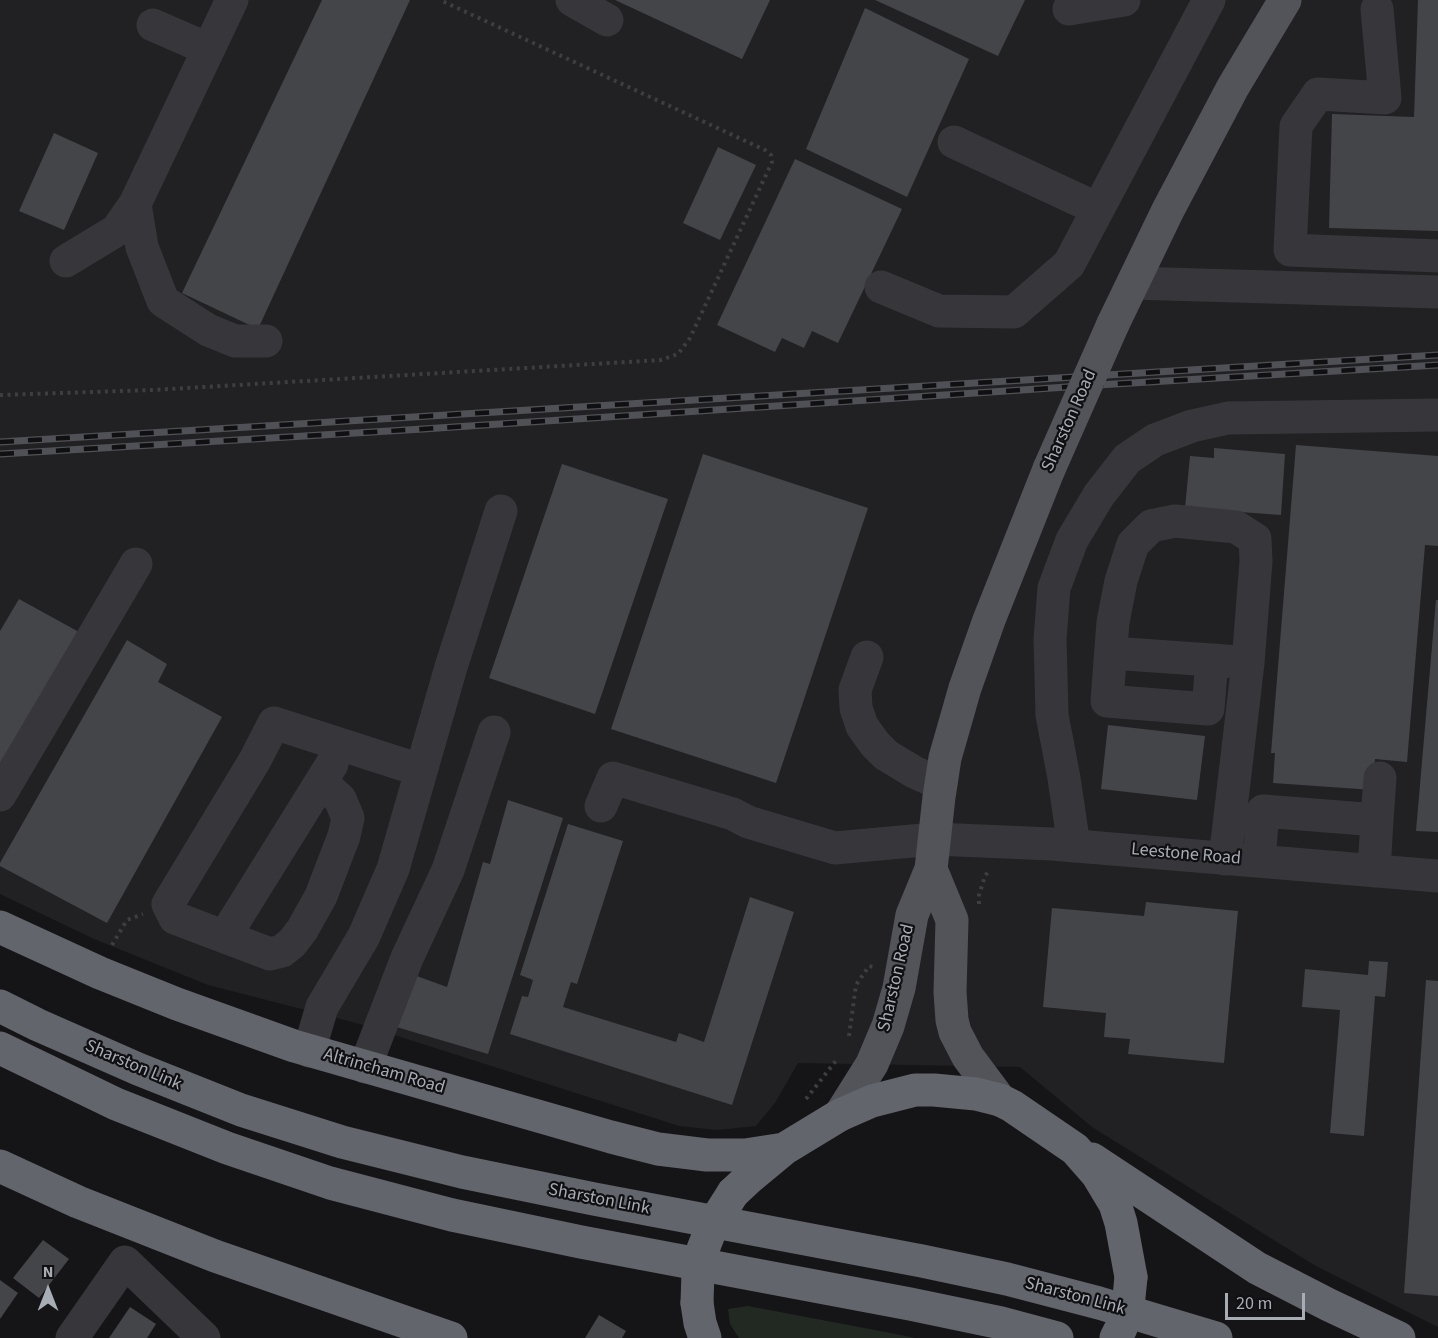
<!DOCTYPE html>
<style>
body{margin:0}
#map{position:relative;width:1438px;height:1338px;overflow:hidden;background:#151517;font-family:"Source Sans 3",sans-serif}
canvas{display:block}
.north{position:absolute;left:18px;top:1260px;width:60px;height:60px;-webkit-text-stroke:4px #101012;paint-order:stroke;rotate:0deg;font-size:16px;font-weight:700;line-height:24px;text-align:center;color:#a8acb5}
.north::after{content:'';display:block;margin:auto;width:21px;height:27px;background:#a8acb5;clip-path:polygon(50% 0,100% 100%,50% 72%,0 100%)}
.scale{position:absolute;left:1225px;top:1293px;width:80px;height:27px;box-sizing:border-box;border:3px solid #a8acb5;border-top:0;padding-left:8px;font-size:18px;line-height:21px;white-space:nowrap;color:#a8acb5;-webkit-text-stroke:4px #101012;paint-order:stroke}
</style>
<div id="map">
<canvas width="1438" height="1338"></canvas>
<div class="north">N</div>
<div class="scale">20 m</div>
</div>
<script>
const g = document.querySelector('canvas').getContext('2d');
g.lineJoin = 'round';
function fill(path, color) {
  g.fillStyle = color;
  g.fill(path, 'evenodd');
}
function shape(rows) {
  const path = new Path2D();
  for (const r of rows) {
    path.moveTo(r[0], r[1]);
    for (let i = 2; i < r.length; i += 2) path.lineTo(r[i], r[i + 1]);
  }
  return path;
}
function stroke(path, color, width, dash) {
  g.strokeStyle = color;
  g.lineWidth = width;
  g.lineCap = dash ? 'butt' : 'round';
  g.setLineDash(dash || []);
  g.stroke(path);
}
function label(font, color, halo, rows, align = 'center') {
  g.font = font + ' "Source Sans 3",sans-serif';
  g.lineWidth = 4.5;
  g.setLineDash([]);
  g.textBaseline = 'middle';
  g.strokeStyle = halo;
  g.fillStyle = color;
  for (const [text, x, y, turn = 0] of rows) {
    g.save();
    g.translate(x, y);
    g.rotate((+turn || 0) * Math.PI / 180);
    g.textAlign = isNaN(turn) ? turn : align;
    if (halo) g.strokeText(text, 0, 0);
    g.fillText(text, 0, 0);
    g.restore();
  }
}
fill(shape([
 [0,0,1438,0,1438,1327,1314,1265,1092,1127,1020,1067,798,1063,775,1103,756,1126,717,1130,679,1126,360,1024,208,985,94,939,0,894]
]), '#212124');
fill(shape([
 [748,1306,896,1334,915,1338,739,1338,730,1324,728,1309]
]), '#222923');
fill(shape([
 [322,0,410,0,258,329,182,293],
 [615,0,770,0,742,59],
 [875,0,1025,0,998,56],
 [1418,0,1438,0,1438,231,1329,228,1332,114,1414,117],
 [865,8,969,59,907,197,806,149],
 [54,133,98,153,64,230,19,211],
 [718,147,756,165,720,240,683,223],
 [795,159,902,209,838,343,812,331,804,348,782,338,775,352,717,325],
 [1296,445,1438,456,1438,546,1425,545,1407,762,1375,759,1373,790,1273,783,1275,753,1271,753],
 [1214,448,1285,454,1281,515,1185,508,1190,456,1214,458],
 [703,454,868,508,776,783,611,729],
 [562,464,668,499,595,714,489,678],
 [19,599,79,632,0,765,0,631],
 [1436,600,1438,600,1438,832,1416,831],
 [127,640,167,664,158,682,222,717,107,923,0,866,0,863],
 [1108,725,1205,736,1197,800,1101,789],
 [508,800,563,818,488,1054,393,1026,411,974,447,987,483,862,490,864],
 [568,824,623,841,577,984,571,982,563,1007,676,1042,679,1033,704,1042,750,897,794,912,732,1105,510,1034,522,996,528,997,533,980,520,975],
 [1146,902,1238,911,1224,1063,1128,1054,1130,1039,1104,1037,1106,1013,1043,1007,1052,908,1144,916],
 [1369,961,1388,962,1385,997,1375,996,1364,1136,1330,1133,1340,1010,1302,1007,1305,969,1368,975],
 [1426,980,1438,981,1438,1296,1404,1293],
 [43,1240,69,1259,39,1298,13,1278],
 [0,1280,18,1293,0,1319],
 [130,1307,156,1324,147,1338,109,1338],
 [599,1315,626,1331,622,1338,585,1338]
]), '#444549');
stroke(shape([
 [0,395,153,390,661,360,678,354,690,338,772,162,771,155,765,150,440,0],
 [979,904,979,895,985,876,988,872],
 [112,945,127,920,143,914],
 [849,1036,856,985,869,966,874,967],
 [806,1099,838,1058]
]), '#3d3e42', 4, [3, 4.5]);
stroke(shape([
 [572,0,607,20],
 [1069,9,1124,0],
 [1377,9,1385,98,1318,94,1296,126,1290,250,1438,256],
 [153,25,208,49],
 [954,142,1098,209],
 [135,204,142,247,163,301,208,330,235,341,266,341],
 [66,261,117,230,135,204,232,0],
 [1133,283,1438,292],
 [881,287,939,311,1014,312,1069,264,1209,0],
 [1111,653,1212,660],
 [867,657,855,690,856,708,862,726,875,744,886,755,914,772,941,784],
 [321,782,340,799,348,818,344,836,321,896,302,930,292,943,282,951,270,954,175,918,168,904,255,760,274,723,420,770],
 [0,795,136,564],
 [601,806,613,778,733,814,748,822,835,848,934,839,1052,844,1438,876],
 [1377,820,1380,778],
 [1074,846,1064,778,1052,715,1050,639,1054,588,1072,540,1099,495,1127,459,1155,440,1192,426,1228,418,1438,415],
 [1225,859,1248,663,1256,561,1255,539,1236,527,1175,521,1151,526,1133,544,1121,581,1113,622,1107,701,1208,709,1212,660,1248,663],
 [1259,861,1263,811,1377,820,1374,871],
 [225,936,332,764],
 [309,1051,322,1007,364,936,393,869,451,667,501,511],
 [365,1067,407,958,448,870,494,732],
 [72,1338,125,1262,204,1338]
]), '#37373b', 33);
stroke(shape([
 [1113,324,1168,210,1233,87,1285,0],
 [931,869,952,920,950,992,952,1020,955,1032,968,1057,1000,1100],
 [840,1115,872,1064,888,1026,899,988,912,915,931,869,939,797,945,758,965,688,989,620,1049,469]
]), '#53545a', 33);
stroke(shape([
 [0,927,100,973,177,1004,294,1046,611,1137,658,1149,707,1155,745,1155,784,1149],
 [0,1006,38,1025,138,1069,241,1110,342,1142,462,1172,594,1199,922,1261,1007,1279,1099,1303,1216,1338],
 [0,1048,116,1104,227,1148,330,1183,452,1215,581,1242,910,1304,1001,1323,1057,1338],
 [1092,1159,1257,1268,1329,1305,1399,1338],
 [0,1166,78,1202,215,1256,451,1338],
 [733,1193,749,1178,784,1149,840,1115,872,1101,915,1090,934,1090,976,1094,1000,1100,1012,1106,1075,1149,1097,1174,1115,1204,1121,1223,1131,1277],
 [697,1303,700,1323,705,1338]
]), '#63656c', 33);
const rail = shape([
 [0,442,1438,355],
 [0,454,423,429,1098,385,1438,365]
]);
stroke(rail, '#505156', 7);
stroke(rail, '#101012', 4.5, [14]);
stroke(shape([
 [1049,469,1113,324]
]), '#53545a', 33);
stroke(shape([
 [697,1303,698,1271,700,1257,712,1226,733,1193],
 [1116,1338,1121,1328,1128,1307,1131,1277]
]), '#63656c', 33);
label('18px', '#a8acb5', '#101012', [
 ["Sharston Road",1070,421,-66],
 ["Leestone Road",1186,855,5],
 ["Sharston Road",897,978,-77],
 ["Sharston Link",133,1066,23],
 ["Altrincham Road",384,1072,16],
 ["Sharston Link",599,1200,11],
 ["Sharston Link",1075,1297,15]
]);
</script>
